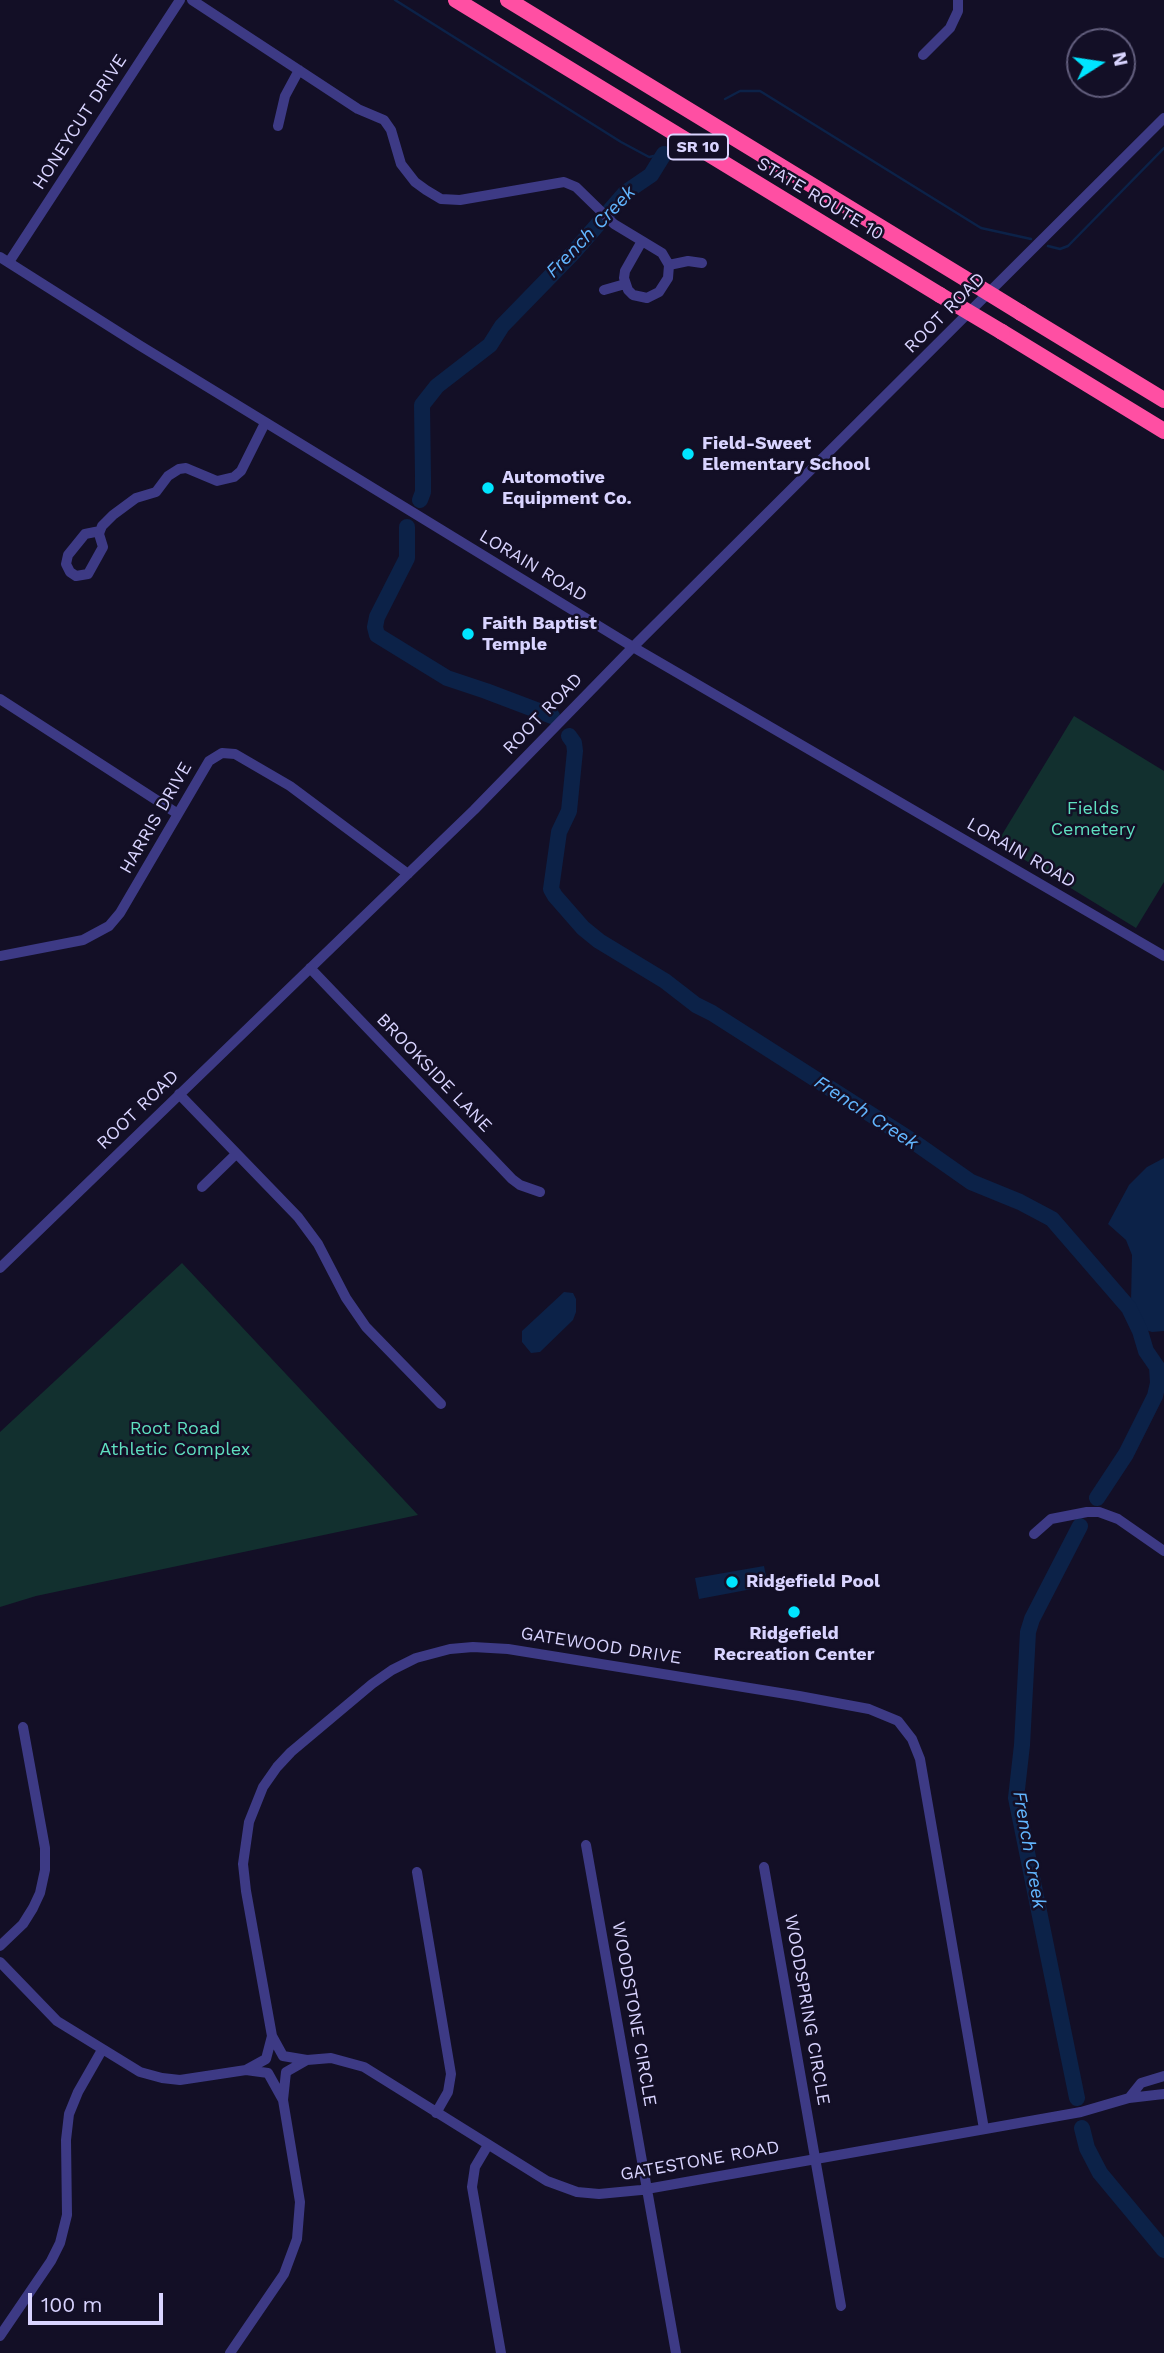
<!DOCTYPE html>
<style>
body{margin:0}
#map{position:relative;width:1164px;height:2353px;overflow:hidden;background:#130f26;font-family:"Work Sans",sans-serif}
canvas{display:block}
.north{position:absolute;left:1066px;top:28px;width:70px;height:70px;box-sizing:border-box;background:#130f26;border:2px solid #625e7d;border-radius:50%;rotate:78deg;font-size:19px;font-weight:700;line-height:28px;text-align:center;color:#d9d4ff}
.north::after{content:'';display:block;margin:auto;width:24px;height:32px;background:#00e5ff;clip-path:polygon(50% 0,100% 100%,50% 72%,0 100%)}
.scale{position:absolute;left:28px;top:2293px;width:135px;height:32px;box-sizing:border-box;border:4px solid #d9d4ff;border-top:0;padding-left:9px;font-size:21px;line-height:24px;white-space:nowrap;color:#d9d4ff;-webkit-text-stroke:5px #130f26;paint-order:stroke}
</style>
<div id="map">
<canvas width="1164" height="2353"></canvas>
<div class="north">N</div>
<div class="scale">100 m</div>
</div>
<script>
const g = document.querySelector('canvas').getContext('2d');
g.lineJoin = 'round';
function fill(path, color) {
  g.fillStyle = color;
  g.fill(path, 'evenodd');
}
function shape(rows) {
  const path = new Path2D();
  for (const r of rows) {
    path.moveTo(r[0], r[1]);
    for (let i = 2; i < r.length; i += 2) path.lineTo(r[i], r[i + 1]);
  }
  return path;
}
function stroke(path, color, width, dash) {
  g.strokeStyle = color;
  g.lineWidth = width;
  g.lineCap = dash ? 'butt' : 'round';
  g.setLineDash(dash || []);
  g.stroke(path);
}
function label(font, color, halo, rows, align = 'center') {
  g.font = font + ' "Work Sans",sans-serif';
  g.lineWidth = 5;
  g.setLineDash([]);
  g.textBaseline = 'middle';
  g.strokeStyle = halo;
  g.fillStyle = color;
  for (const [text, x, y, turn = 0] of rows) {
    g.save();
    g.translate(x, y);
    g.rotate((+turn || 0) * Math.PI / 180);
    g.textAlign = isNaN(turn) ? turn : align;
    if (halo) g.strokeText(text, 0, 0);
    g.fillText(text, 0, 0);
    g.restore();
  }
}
fill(shape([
 [1074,716,1164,771,1164,882,1136,928,997,843],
 [182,1263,418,1515,36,1596,0,1607,0,1432]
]), '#12302f');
fill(shape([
 [1164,1158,1164,1331,1152,1332,1143,1329,1131,1302,1132,1255,1126,1240,1108,1224,1129,1185,1147,1167],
 [564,1292,573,1293,576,1299,576,1312,573,1320,540,1352,531,1353,522,1342,522,1331],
 [764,1566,768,1586,699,1599,695,1578]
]), '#0c2248');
stroke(shape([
 [395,0,621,142,649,157,664,154],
 [725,99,740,91,760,91,981,228,1031,239],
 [1048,246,1060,249,1068,246,1164,148]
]), '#0c2248', 2.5);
stroke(shape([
 [420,500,423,492,423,477,422,405,437,386,490,345,502,326,573,253,626,192,651,175,664,154],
 [407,527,407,558,377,617,375,627,377,635,447,678,486,691,552,716],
 [569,736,574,743,575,751,569,811,559,832,551,889,555,896,583,928,599,941,665,981,696,1005,712,1013,914,1142,971,1182,1020,1202,1052,1219,1129,1308,1140,1331,1146,1351,1157,1367,1158,1383,1155,1396,1126,1454,1097,1498],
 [1077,2098,1016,1798,1022,1745,1028,1632,1032,1619,1080,1526],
 [1082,2128,1087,2148,1100,2173,1164,2250]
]), '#0c2248', 16);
stroke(shape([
 [192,0,358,109,384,120,391,130,401,164,415,182,426,190,441,199,460,200,564,182,576,187,614,224,662,253,669,265],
 [923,55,950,28,958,11,958,0],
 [278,126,285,96,299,70],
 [642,241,625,271,624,278,628,290,633,295,647,298,659,292,668,278,669,265],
 [0,257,139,345,633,647,1164,956],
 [9,262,180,0],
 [669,265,688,261,702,263],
 [604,290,625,284],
 [100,531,85,534,68,555,66,564,70,572,76,576,88,574,103,547,99,534,100,531,102,526,113,515,136,498,156,492,168,476,179,469,186,468,217,481,234,477,241,471,265,423],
 [0,699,178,814],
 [0,956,83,940,109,926,120,913,209,761,222,753,235,754,290,786,408,874],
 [310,968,512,1179,520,1185,540,1192],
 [179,1094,298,1217,318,1244,346,1298,366,1327,441,1404],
 [202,1187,236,1154],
 [0,1268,474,810,633,647,1164,118],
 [1034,1534,1051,1519,1087,1512,1099,1512,1118,1519,1164,1551],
 [586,1845,676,2353],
 [764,1867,841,2306],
 [417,1872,451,2074,448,2092,436,2113],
 [0,1946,23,1924,33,1908,40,1893,45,1870,45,1848,23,1727],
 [0,1962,57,2021,140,2072,162,2078,180,2080,246,2070],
 [272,2036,246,1891,243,1864,249,1822,263,1787,277,1767,291,1752,372,1684,392,1670,416,1658,450,1649,473,1647,508,1649,799,1696,869,1709,898,1721,912,1739,920,1759,984,2129],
 [272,2036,283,2056,307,2060,286,2072,283,2100,268,2073,246,2070,266,2059,272,2036],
 [307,2060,331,2058,364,2067,547,2181,577,2192,599,2194,641,2190,1081,2112,1129,2098,1164,2094],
 [1129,2098,1141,2083,1164,2076],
 [488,2145,475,2167,472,2187,501,2353],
 [0,2336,51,2261,60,2243,67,2215,66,2140,69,2114,78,2092,102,2050],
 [230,2353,284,2274,297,2239,300,2202,283,2100]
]), '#3d3a85', 10);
stroke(shape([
 [456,0,940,295],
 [508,0,969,281],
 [1021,313,1164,400],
 [1002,332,1164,431]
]), '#ff4fa3', 16);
stroke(shape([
 [969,281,1021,313],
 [940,295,1002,332]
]), '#ff4fa3', 16);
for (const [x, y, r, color] of [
 [688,454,7,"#00e5ff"],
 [488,488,7,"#00e5ff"],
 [468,634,7,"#00e5ff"],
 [732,1582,7,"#00e5ff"],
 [794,1612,7,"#00e5ff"]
]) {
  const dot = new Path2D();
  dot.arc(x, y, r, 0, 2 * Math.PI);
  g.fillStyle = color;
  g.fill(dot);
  stroke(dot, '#130f26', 2.5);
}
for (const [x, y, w] of [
 [698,147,60]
]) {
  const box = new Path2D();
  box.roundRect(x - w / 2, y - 12.5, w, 25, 5);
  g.fillStyle = '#130f26';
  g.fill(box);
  stroke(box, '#d9d4ff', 2);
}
label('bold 16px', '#d9d4ff', null, [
 ["SR 10",698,147]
]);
label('18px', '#d9d4ff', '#130f26', [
 ["HONEYCUT DRIVE",80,122,-57],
 ["STATE ROUTE 10",820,199,31],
 ["ROOT ROAD",945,313,-45],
 ["LORAIN ROAD",533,566,31],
 ["ROOT ROAD",543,714,-46],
 ["HARRIS DRIVE",156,818,-60],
 ["LORAIN ROAD",1021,853,30],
 ["BROOKSIDE LANE",434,1073,46],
 ["ROOT ROAD",138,1110,-44],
 ["GATEWOOD DRIVE",601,1646,9],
 ["WOODSPRING CIRCLE",807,2010,80],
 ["WOODSTONE CIRCLE",634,2014,80],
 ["GATESTONE ROAD",700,2161,-10]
]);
label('bold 18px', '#d9d4ff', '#130f26', [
 ["Field-Sweet",702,444],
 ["Elementary School",702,465],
 ["Automotive",502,478],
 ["Equipment Co.",502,499],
 ["Faith Baptist",482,624],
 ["Temple",482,645],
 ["Ridgefield Pool",746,1582],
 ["Ridgefield",794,1634,"center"],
 ["Recreation Center",794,1655,"center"]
], 'left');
label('18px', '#5fe0c0', '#130f26', [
 ["Fields",1093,809],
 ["Cemetery",1093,830],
 ["Root Road",175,1429],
 ["Athletic Complex",175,1450]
]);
label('italic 19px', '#62b6ff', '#130f26', [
 ["French Creek",591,232,-46],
 ["French Creek",866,1113,33],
 ["French Creek",1029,1850,80]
]);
</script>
